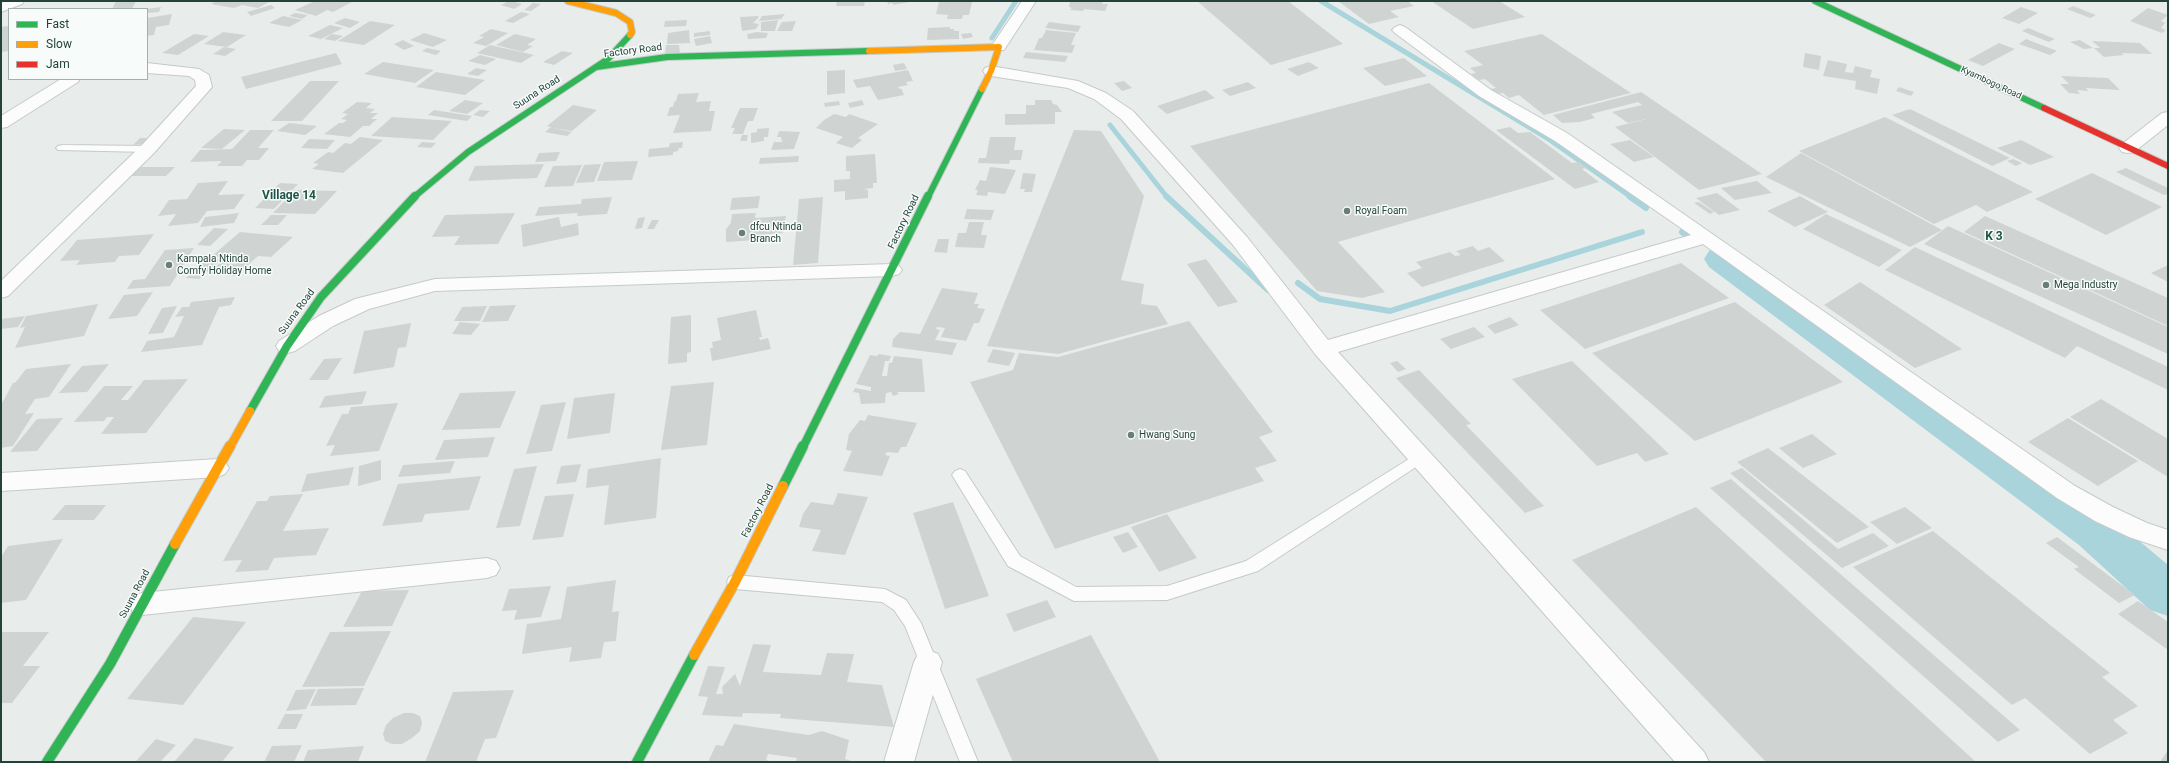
<!DOCTYPE html>
<style>
body{margin:0}
#map{position:relative;width:2169px;height:763px;overflow:hidden;background:#e8edeb;font-family:Roboto,sans-serif}
canvas{display:block}
.frame{position:absolute;inset:0;border:2px solid #24423a;pointer-events:none}
.legend{position:absolute;left:8px;top:8px;width:140px;height:72px;box-sizing:border-box;background:#f7fbf9;border:1px solid #a3b1ad;margin:0;padding:5px 7px;list-style:none;font-size:12px;color:#24423a}
.legend li{display:flex;align-items:center;gap:8px;height:20px}
.legend b{width:20px;border:1px solid #a3b1ad}
</style>
<div id="map">
<canvas width="2169" height="763"></canvas>
<div class="frame"></div>
<ul class="legend">
<li><b style="height:5px;background:#30b455"></b>Fast</li>
<li><b style="height:5px;background:#ff9f0a"></b>Slow</li>
<li><b style="height:5px;background:#e5322d"></b>Jam</li>
</ul>
</div>
<script>
const g = document.querySelector('canvas').getContext('2d');
g.lineJoin = 'round';
function shape(rows) {
  const path = new Path2D();
  for (const r of rows) {
    path.moveTo(r[0], r[1]);
    for (let i = 2; i < r.length; i += 2) path.lineTo(r[i], r[i + 1]);
  }
  return path;
}
function stroke(path, color, width, dash) {
  g.strokeStyle = color;
  g.lineWidth = width;
  g.lineCap = dash ? 'butt' : 'round';
  g.setLineDash(dash || []);
  g.stroke(path);
}
function fill(path, color) {
  g.fillStyle = color;
  g.fill(path, 'evenodd');
}
function label(font, color, halo, rows, align = 'center') {
  g.font = font + ' Roboto,sans-serif';
  g.lineWidth = 3;
  g.setLineDash([]);
  g.textBaseline = 'middle';
  g.strokeStyle = halo;
  g.fillStyle = color;
  for (const [text, x, y, turn = 0] of rows) {
    g.save();
    g.translate(x, y);
    g.rotate((+turn || 0) * Math.PI / 180);
    g.textAlign = isNaN(turn) ? turn : align;
    if (halo) g.strokeText(text, 0, 0);
    g.fillText(text, 0, 0);
    g.restore();
  }
}
stroke(shape([
 [1321,1,1547,138,1631,197],
 [992,38,1016,1],
 [1110,125,1167,197]
]), '#a9d4db', 5);
stroke(shape([
 [1166,196,1268,290],
 [1629,196,1646,208],
 [1682,232,1689,237],
 [1298,283,1320,299,1390,311,1642,232]
]), '#a9d4db', 6);
fill(shape([
 [1723,247,1737,251,2113,519,2168,565,2168,616,2150,610,2079,545,1709,267,1704,259,1709,251,1723,247]
]), '#a9d4db');
fill(shape([
 [116,1,136,1,132,9,112,9],
 [216,1,271,1,258,8,242,5,234,8,211,4],
 [315,1,347,1,352,2,333,12,327,10,316,16,295,10],
 [509,1,511,1,522,4,514,9,501,5],
 [837,1,865,1,864,6,836,6],
 [887,1,914,1,894,5,892,3,888,4],
 [1103,1,1102,4,1108,4,1105,11,1084,9,1083,11,1070,10,1072,8,1069,7,1070,1],
 [1197,1,1288,1,1343,44,1271,65],
 [1338,1,1407,1,1414,6,1390,11,1399,17,1369,24],
 [1431,1,1499,1,1525,17,1473,29],
 [939,2,972,2,969,15,963,15,962,19,947,19,948,15,936,14],
 [533,3,541,4,531,11,524,10],
 [271,5,275,8,251,16,247,12],
 [2073,6,2096,15,2090,18,2067,9],
 [161,7,159,12,147,13,147,9],
 [2021,7,2038,13,2019,24,2002,18],
 [2148,8,2168,15,2161,21,2165,23,2161,28,2166,30,2162,33,2130,21],
 [521,12,530,14,513,23,505,21],
 [295,13,308,15,302,19,289,16],
 [172,14,169,25,156,27,154,35,147,36,147,18],
 [785,14,781,19,759,21,762,16],
 [283,16,302,20,289,27,269,23],
 [758,16,759,17,753,23,759,24,756,29,742,31,740,17],
 [345,18,360,22,350,28,334,23],
 [687,20,686,26,664,27,665,21],
 [778,20,775,31,761,31,761,22],
 [370,21,395,25,364,45,338,41],
 [796,21,792,31,777,31,782,22],
 [1049,22,1081,26,1078,32,1045,28],
 [330,25,343,28,321,39,308,36],
 [9,26,9,51,1,52,1,27],
 [950,27,950,29,954,29,954,31,959,31,959,39,927,40,928,28],
 [2028,28,2055,39,2049,42,2022,31],
 [491,29,508,33,486,46,473,43,484,37,479,36],
 [689,30,690,43,667,44,668,33],
 [1046,30,1076,33,1071,45,1075,45,1072,53,1034,50,1039,38,1042,38],
 [710,31,710,35,694,37,694,33],
 [223,32,246,35,227,47,204,44],
 [757,32,768,33,766,38,748,39,747,34],
 [424,33,447,40,433,47,410,40],
 [971,33,973,37,963,39,961,34],
 [194,34,209,36,178,55,162,53],
 [332,34,343,36,335,41,324,39],
 [515,34,536,39,527,45,533,46,523,52,496,45],
 [1542,34,1631,93,1544,115,1519,95,1509,98,1503,93,1497,94,1490,89,1496,88,1485,79,1479,80,1471,74,1476,73,1470,68,1483,65,1464,51],
 [710,36,712,43,696,46,694,39],
 [2026,39,2057,51,2050,55,2019,44],
 [403,40,414,46,404,50,394,44],
 [2080,40,2093,48,2084,49,2070,42],
 [2092,41,2140,43,2152,54,2121,53,2124,55,2104,57,2094,48,2100,48],
 [1999,43,2015,49,1983,66,1968,60],
 [490,45,521,52,534,55,521,63,477,53],
 [666,45,679,45,680,53,665,53],
 [224,47,236,49,225,56,213,54],
 [427,48,441,51,436,55,422,51],
 [562,51,573,53,554,65,543,62],
 [1026,52,1068,56,1065,62,1023,58],
 [336,53,342,64,246,89,241,77],
 [1805,53,1821,56,1819,70,1803,67],
 [480,55,496,59,485,65,468,61],
 [1404,58,1427,76,1385,86,1363,68],
 [1828,60,1847,64,1845,72,1853,73,1855,66,1872,70,1870,77,1880,79,1877,94,1855,89,1856,81,1823,76],
 [383,62,434,70,415,83,364,74],
 [1309,62,1319,68,1298,76,1287,69],
 [904,63,907,69,895,71,893,65],
 [476,68,487,70,478,76,467,74],
 [845,70,845,93,827,95,827,71],
 [908,70,913,81,906,82,908,85,898,87,899,89,901,88,904,95,878,100,870,86,857,88,853,80],
 [436,72,485,80,465,95,416,87],
 [2061,76,2108,78,2120,90,2086,88,2088,91,2077,90,2080,94,2069,93,2060,84,2069,84],
 [310,81,339,81,302,121,271,121],
 [1124,81,1132,88,1122,91,1114,83],
 [1248,82,1256,88,1230,96,1222,90],
 [1429,83,1555,179,1338,242,1385,292,1362,298,1317,291,1190,146],
 [1899,87,1914,92,1911,96,1896,91],
 [1205,90,1215,98,1167,114,1157,106],
 [1641,92,1762,174,1699,190,1615,127,1654,117,1628,123,1612,112,1642,105,1638,102,1591,114,1595,118,1580,122,1562,123,1553,115],
 [699,93,696,102,711,101,709,111,715,111,711,131,673,133,680,115,667,116,670,107,673,107,674,102,676,101,678,94],
 [465,100,483,103,467,114,449,111],
 [862,100,864,105,850,108,848,103],
 [1035,100,1051,100,1053,104,1057,105,1062,112,1055,112,1055,124,1005,125,1005,114,1026,114,1026,105,1035,105],
 [839,101,840,105,825,107,824,103],
 [357,102,372,103,366,108,375,109,370,113,378,113,371,119,377,119,369,126,363,126,350,137,324,134,339,123,343,123,347,120,341,119,348,114,342,113],
 [573,105,597,110,572,131,553,128,572,132,567,136,545,132,551,127,547,126],
 [740,108,758,108,753,121,748,121,743,134,732,134,735,128,731,128],
 [1910,109,2010,158,1992,166,1892,115],
 [434,110,472,116,467,121,428,115],
 [480,110,490,111,483,117,473,115],
 [834,114,846,117,849,114,878,124,858,138,862,140,852,148,836,143,843,137,816,128,824,120],
 [392,117,452,121,433,140,371,136],
 [1885,117,2033,192,1987,212,1976,205,1934,224,1799,151],
 [289,123,317,126,305,135,277,131],
 [1510,127,1518,133,1530,132,1572,163,1579,162,1587,168,1582,169,1599,182,1575,189,1496,130],
 [769,128,768,137,764,137,764,141,751,143,751,133,757,132,757,129],
 [224,129,245,130,222,149,201,148],
 [250,130,274,130,258,148,269,148,259,160,247,160,242,166,217,166,222,161,190,162,200,150,232,149],
 [1074,130,1101,131,1144,196,1121,280,1144,284,1141,304,1157,306,1168,324,1058,354,987,346],
 [779,131,800,132,794,149,771,150,774,142,782,142,781,137,777,137],
 [742,135,748,135,747,141,740,141],
 [360,137,383,140,343,173,312,169,319,164,313,163,328,152,333,153,345,143,351,144],
 [990,137,1016,137,1014,150,1023,150,1021,160,1010,160,1009,164,978,163,979,158,986,158],
 [140,138,151,138,144,144,133,145],
 [309,139,335,140,327,149,301,148],
 [1630,140,1654,157,1634,162,1610,144],
 [2021,140,2054,157,2030,165,1997,148],
 [422,142,436,143,431,148,417,147],
 [683,142,682,148,679,148,678,151,673,152,673,155,648,157,649,149,669,147,670,143],
 [560,152,556,161,535,162,539,153],
 [1801,153,1942,230,1910,247,1766,177],
 [875,154,877,183,873,183,873,188,864,189,868,190,868,198,845,200,845,191,834,192,834,180,850,179,850,171,846,171,846,156],
 [799,156,798,162,759,164,760,158],
 [2013,159,2022,163,2016,166,2007,161],
 [638,161,632,180,597,181,604,162],
 [544,164,537,178,468,181,475,166],
 [601,164,594,182,576,183,584,165],
 [582,165,573,186,544,187,553,166],
 [141,167,175,167,166,176,131,176],
 [990,167,1016,170,1005,194,988,192,987,196,976,195,978,190,975,190,980,180,986,181],
 [2126,168,2168,188,2168,194,2164,195,2116,172],
 [1023,173,1036,174,1032,192,1024,192,1025,189,1020,189],
 [2092,173,2162,207,2106,235,2035,199],
 [228,181,218,195,245,194,234,209,207,211,198,223,168,226,176,214,158,216,169,200,187,199,198,183],
 [1757,181,1772,193,1735,200,1721,188],
 [280,183,298,184,274,209,255,208],
 [295,190,337,191,315,214,273,213],
 [1717,193,1740,210,1719,215,1696,198],
 [760,196,758,208,730,210,732,198],
 [1800,196,1828,212,1795,227,1767,211],
 [612,197,607,214,577,216,578,213,535,216,539,207,581,204,582,199],
 [823,197,818,263,793,265,799,199],
 [1699,202,1714,212,1710,214,1694,203],
 [967,209,994,210,991,220,964,219],
 [239,213,234,223,200,227,205,217],
 [515,213,498,244,454,245,460,236,432,237,445,215],
 [756,213,755,218,786,216,783,233,758,235,757,240,726,242,726,229,731,223,732,214],
 [1826,214,1902,250,1879,267,1803,229],
 [271,215,287,215,278,225,261,225],
 [1985,216,2168,298,2168,326,1964,232],
 [559,217,561,227,578,223,579,235,523,247,521,225],
 [645,217,642,228,635,229,638,218],
 [652,220,659,220,654,229,647,229],
 [969,222,984,222,981,235,987,235,984,248,955,247,958,233,966,233],
 [1948,226,2168,327,2168,354,1924,244],
 [214,228,228,229,210,246,197,245],
 [240,232,293,237,271,257,258,256,236,276,208,274,225,258,212,256],
 [154,234,139,255,119,256,115,262,76,265,80,260,60,261,77,240],
 [938,239,949,239,947,253,934,252],
 [1473,246,1478,251,1489,247,1505,261,1422,287,1407,273,1422,268,1416,262,1450,252,1455,256,1461,255,1456,251],
 [1915,247,2168,367,2168,390,2077,346,2065,358,1885,270],
 [194,248,170,286,127,289,133,280,145,279,165,250],
 [209,258,221,260,199,279,186,278],
 [1206,259,1238,302,1218,307,1187,264],
 [1681,263,1729,298,1585,349,1540,310],
 [2168,265,2168,282,2151,273],
 [1860,282,1962,349,1915,368,1824,305],
 [942,288,978,293,974,304,979,304,977,308,985,309,979,323,974,323,966,341,941,337,945,328,937,327,936,329,940,330,935,340,957,343,952,355,892,347,893,339,900,332,920,334],
 [153,292,137,316,108,319,124,295],
 [235,297,231,305,219,307,202,345,141,352,147,341,174,337,184,316,175,317,182,307,189,307,191,302],
 [1735,302,1843,382,1695,441,1592,353],
 [98,304,84,336,15,348,25,327,20,328,26,316],
 [516,305,508,321,482,322,490,306],
 [177,306,163,333,148,334,162,308],
 [487,306,480,321,454,321,462,307],
 [756,310,762,337,759,337,760,340,768,338,771,349,712,361,710,348,713,348,712,342,721,340,717,318],
 [691,315,691,352,687,353,687,362,668,364,671,317],
 [25,316,18,327,1,329,2,319],
 [1510,317,1519,325,1495,334,1487,326],
 [1189,321,1273,432,1259,437,1277,461,1255,468,1264,481,1055,549,970,382,1013,370,1019,353,1058,357],
 [460,322,480,324,471,335,452,334],
 [411,323,406,347,398,348,394,367,353,374,364,331],
 [1474,327,1485,337,1451,349,1440,339],
 [993,349,1015,353,1009,366,987,362],
 [879,354,891,356,889,361,885,361,882,376,887,376,889,363,892,363,894,356,922,359,925,392,897,392,899,394,893,396,891,392,886,393,885,403,861,404,859,393,853,392,855,388,871,391,871,387,856,384,870,355,877,356],
 [342,358,328,380,309,380,324,359],
 [1397,361,1406,369,1398,372,1390,363],
 [1572,361,1669,454,1645,462,1637,453,1597,466,1512,379],
 [71,364,49,397,35,399,25,414,34,413,13,446,1,448,1,405,13,383,16,382,26,369],
 [109,364,87,392,59,393,82,366],
 [1419,370,1471,424,1466,425,1544,506,1525,513,1396,378],
 [188,379,146,433,101,434,114,417,107,417,104,421,74,422,104,386,133,386,121,400,128,400,144,380],
 [714,382,707,445,661,450,671,386],
 [367,391,362,404,319,408,325,396],
 [516,391,500,428,442,430,460,393],
 [615,393,610,433,567,439,574,398],
 [2101,399,2168,439,2168,477,2070,417],
 [566,402,552,451,526,454,541,405],
 [398,403,379,451,330,456,335,445,326,446,342,414,348,414,351,407],
 [868,415,917,423,906,447,901,447,898,453,887,452,885,455,890,456,882,476,843,471,852,451,846,450,849,434,860,420,865,421],
 [63,418,37,451,10,452,37,419],
 [2068,418,2138,461,2098,486,2028,442],
 [1812,434,1837,454,1803,468,1779,448],
 [495,437,488,457,435,460,444,440],
 [1768,448,1869,527,1837,543,1737,462],
 [661,458,656,518,604,525,609,485,586,488,588,469],
 [381,460,381,480,358,486,359,466],
 [455,461,450,473,398,477,403,465],
 [581,464,576,482,556,484,561,466],
 [537,466,520,526,496,528,514,469],
 [354,467,349,485,301,492,307,474],
 [1742,468,1838,549,1873,533,1889,546,1842,568,1730,473],
 [481,476,469,510,425,514,422,522,382,526,398,484],
 [1731,479,2020,730,1998,742,1710,488],
 [838,493,868,497,845,555,812,551,821,530,799,527,803,514,811,502,833,505],
 [303,494,283,531,329,528,316,555,274,558,268,570,235,572,242,560,223,561,257,501,267,501,270,496],
 [574,494,563,537,532,540,545,496],
 [953,502,989,596,945,609,913,513],
 [65,505,106,505,94,520,52,520],
 [1696,507,1976,762,1766,762,1572,560],
 [1905,507,1932,528,1897,544,1870,522],
 [1167,514,1197,558,1159,572,1131,527],
 [1933,531,2110,673,2102,677,2138,706,2113,720,2128,733,2090,754,2025,698,2012,705,1853,567],
 [1128,532,1138,547,1123,553,1113,537],
 [2057,537,2135,595,2119,603,2074,569,2079,567,2046,543],
 [63,539,26,600,1,603,1,557,8,546],
 [616,580,612,612,619,611,616,641,604,642,601,658,569,662,572,647,522,654,527,624,561,619,567,587],
 [551,586,541,617,514,620,517,610,502,611,509,589],
 [409,590,392,626,343,627,362,591],
 [1047,600,1056,617,1014,632,1006,614],
 [2138,601,2168,622,2168,650,2118,614],
 [193,617,246,622,183,705,127,699],
 [391,631,364,686,302,687,330,632],
 [2,632,49,632,23,666,40,666,12,703,1,703],
 [1091,635,1160,762,1013,762,976,679],
 [753,644,771,645,763,672,821,675,827,653,854,654,847,682,882,685,894,727,780,718,781,714,743,713,742,717,702,715,708,697,698,696,708,666,725,667,716,694,723,694,722,687,735,674,740,686],
 [364,688,356,705,310,706,318,689],
 [316,689,306,709,286,711,296,690],
 [514,690,496,738,485,739,476,762,425,762,453,692],
 [404,713,413,713,420,716,422,723,420,731,412,738,402,744,392,744,385,741,383,734,386,725,393,718],
 [285,714,303,714,296,729,277,729],
 [734,724,809,735,822,731,849,740,845,759,855,762,795,762,797,758,768,754,766,760,773,762,708,762,716,745,723,746],
 [195,738,234,747,222,762,174,762],
 [156,739,176,745,160,762,136,761],
 [302,745,294,762,264,762,272,746],
 [364,746,358,762,303,762,308,750],
 [2168,750,2168,762,2160,762]
]), '#cfd4d2');
const lane = shape([
 [62,145,148,146,154,149,148,152,58,150,56,148,58,146,62,145],
 [1420,452,1425,453,1427,457,1425,461,1258,571,1167,600,1074,601,1008,566,952,475,955,471,960,469,965,471,1020,556,1076,587,1167,586,1246,561,1420,452],
 [735,575,885,589,906,600,921,623,978,762,960,762,905,626,894,610,882,602,735,589,729,587,727,582,729,577,735,575]
]);
const street = shape([
 [5,1,24,1,22,4,1,12,1,3,5,1],
 [1022,1,1036,1,1004,50,994,50,991,47,1022,1],
 [1400,25,1405,27,1491,90,1567,133,2075,486,2113,507,2147,523,2168,530,2168,550,2129,537,2095,521,2057,498,1703,244,1338,352,1704,752,1709,762,1675,762,1315,354,1233,245,1121,119,1094,99,1068,88,991,76,985,74,983,71,985,68,991,66,1078,81,1106,93,1133,111,1247,237,1328,340,1691,235,1555,141,1479,96,1395,33,1392,30,1395,27,1400,25],
 [147,63,199,69,209,75,212,87,154,153,8,296,1,298,1,281,142,145,196,86,195,80,189,76,147,73,147,63],
 [61,79,80,79,78,82,7,127,1,128,1,116,61,79],
 [2168,112,2168,125,2134,152,2128,153,2122,152,2119,148,2122,144,2162,113,2168,112],
 [892,264,899,266,902,270,899,274,892,276,435,291,369,309,333,326,295,351,287,353,279,351,276,346,279,341,319,316,355,299,435,279,892,264],
 [217,459,225,462,229,468,225,474,217,477,1,491,1,473,217,459],
 [487,558,496,561,500,568,496,575,487,578,142,615,133,612,129,604,133,596,142,593,487,558],
 [928,650,938,654,942,662,914,762,884,762,914,662,918,654,928,650]
]);
const fastFar2 = shape([
 [1815,1,2044,108],
 [596,67,667,57,869,51],
 [414,197,468,152,608,59,630,35],
 [928,197,982,89]
]);
const fastFar1 = shape([
 [250,411,287,346,321,297,415,196],
 [803,447,928,196]
]);
const fast = shape([
 [783,486,803,446],
 [47,762,110,664,175,544],
 [637,762,694,655]
]);
const slowFar2 = shape([
 [568,1,616,13,630,22,632,32,630,35],
 [869,51,999,47,991,71,982,89]
]);
const slowFar1 = shape([
 [230,447,250,411]
]);
const slow = shape([
 [175,544,230,446],
 [694,655,735,582,783,486]
]);
const jam = shape([
 [2044,108,2168,166]
]);
stroke(lane, '#c5cac8', 2);
stroke(street, '#c5cac8', 2);
stroke(fastFar2, '#c3cbc8', 8);
stroke(fastFar1, '#c3cbc8', 10);
stroke(fast, '#c3cbc8', 12);
stroke(slowFar2, '#c3cbc8', 8);
stroke(slowFar1, '#c3cbc8', 10);
stroke(slow, '#c3cbc8', 12);
stroke(jam, '#c3cbc8', 8);
fill(lane, '#fcfcfc');
fill(street, '#fcfcfc');
stroke(fastFar2, '#30b455', 6);
stroke(fastFar1, '#30b455', 8);
stroke(fast, '#30b455', 10);
stroke(slowFar2, '#ff9f0a', 6);
stroke(slowFar1, '#ff9f0a', 8);
stroke(slow, '#ff9f0a', 10);
stroke(jam, '#e5322d', 6);
for (const [x, y, r, color] of [
 [1347,211,4,"#697e78"],
 [742,233,4,"#697e78"],
 [169,265,4,"#697e78"],
 [2046,285,4,"#697e78"],
 [1131,435,4,"#697e78"]
]) {
  const dot = new Path2D();
  dot.arc(x, y, r, 0, 2 * Math.PI);
  g.fillStyle = color;
  g.fill(dot);
  stroke(dot, '#f7fbf9', 1.5);
}
label('9px', '#24423a', '#f7fbf9', [
 ["Kyambogo Road",1991,83,25]
]);
label('10px', '#24423a', '#f7fbf9', [
 ["Factory Road",633,51,-7],
 ["Suuna Road",537,93,-33],
 ["Factory Road",904,222,-64],
 ["Suuna Road",297,312,-54],
 ["Factory Road",758,511,-63],
 ["Suuna Road",135,594,-62]
]);
label('10px', '#24423a', '#f7fbf9', [
 ["Royal Foam",1355,211],
 ["dfcu Ntinda",750,227],
 ["Branch",750,239],
 ["Kampala Ntinda",177,259],
 ["Comfy Holiday Home",177,271],
 ["Mega Industry",2054,285],
 ["Hwang Sung",1139,435]
], 'left');
label('bold 12px', '#1f5548', '#f7fbf9', [
 ["Village 14",289,196],
 ["K 3",1994,237]
]);
</script>
